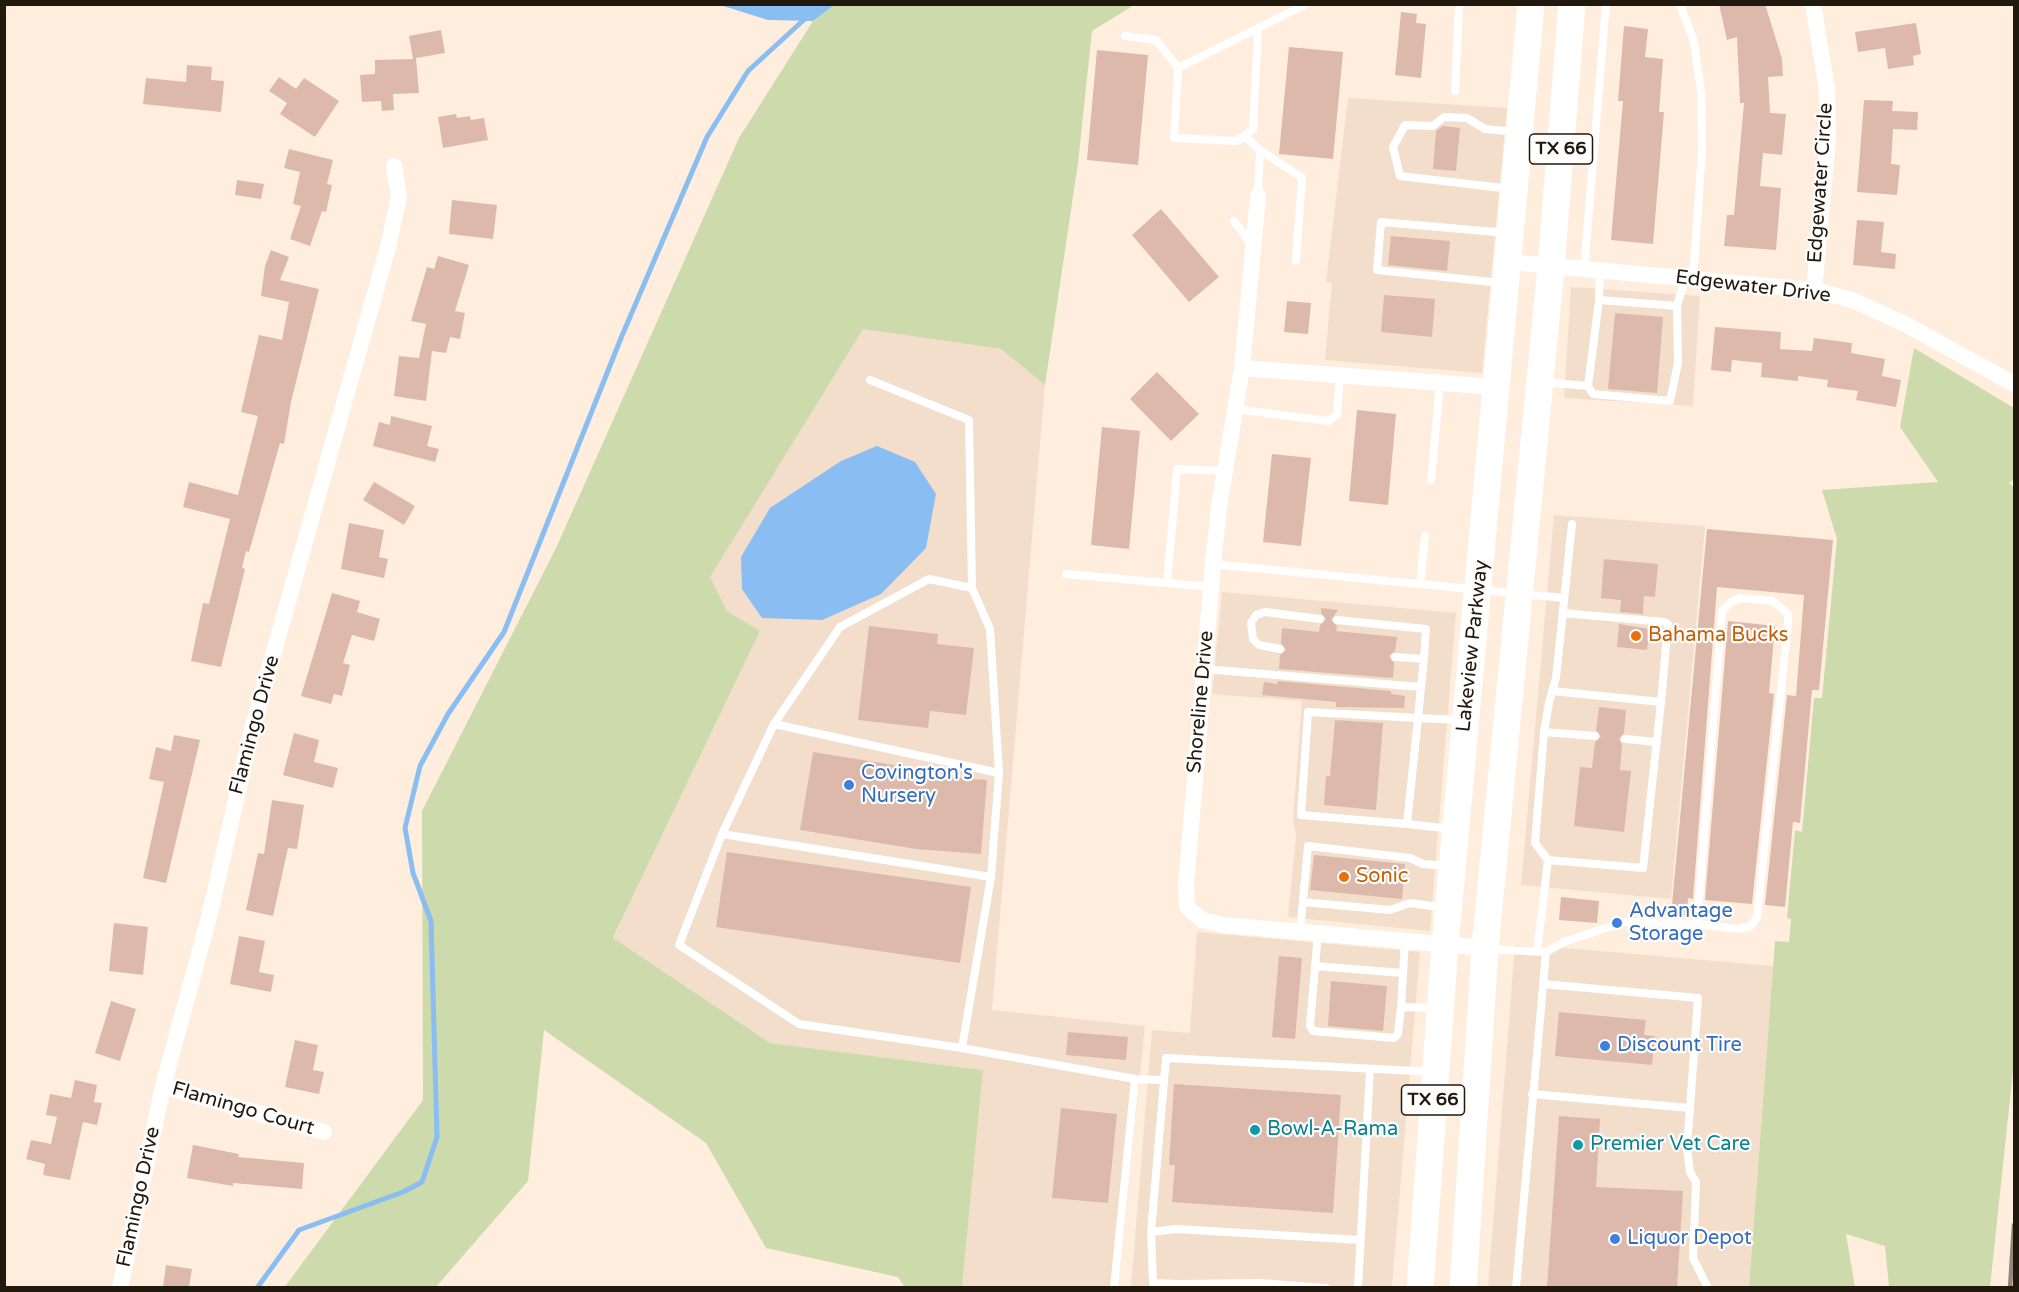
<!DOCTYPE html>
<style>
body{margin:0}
#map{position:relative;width:2019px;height:1292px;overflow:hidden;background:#ffeede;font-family:"Varela Round",sans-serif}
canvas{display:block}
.frame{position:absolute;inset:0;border:6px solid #21180e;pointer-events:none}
</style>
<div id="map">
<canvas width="2019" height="1292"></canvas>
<div class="frame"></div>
</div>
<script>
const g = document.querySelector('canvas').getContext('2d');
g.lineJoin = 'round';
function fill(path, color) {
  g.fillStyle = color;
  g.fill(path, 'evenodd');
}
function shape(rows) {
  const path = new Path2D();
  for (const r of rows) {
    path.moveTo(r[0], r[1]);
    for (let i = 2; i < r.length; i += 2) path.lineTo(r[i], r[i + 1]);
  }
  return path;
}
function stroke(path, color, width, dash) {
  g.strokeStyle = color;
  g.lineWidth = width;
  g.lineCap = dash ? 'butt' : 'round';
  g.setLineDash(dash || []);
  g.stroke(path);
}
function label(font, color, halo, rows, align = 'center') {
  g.font = font + ' "Varela Round",sans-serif';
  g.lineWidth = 4.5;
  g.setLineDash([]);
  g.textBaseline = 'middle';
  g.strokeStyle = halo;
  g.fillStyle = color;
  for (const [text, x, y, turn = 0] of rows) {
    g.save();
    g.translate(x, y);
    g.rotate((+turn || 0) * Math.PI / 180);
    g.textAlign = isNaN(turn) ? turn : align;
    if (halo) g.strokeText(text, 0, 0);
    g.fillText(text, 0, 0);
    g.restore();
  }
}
fill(shape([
 [1348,98,1507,108,1482,373,1325,360,1332,283,1326,282],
 [1571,287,1700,296,1693,406,1564,398],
 [863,329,1001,349,1045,385,992,1010,1145,1026,1118,1287,962,1287,983,1070,770,1043,613,939,760,631,727,611,709,577],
 [1554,515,1705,526,1671,899,1521,885],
 [1222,592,1456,613,1430,931,1288,917,1296,835,1293,820,1302,701,1212,694],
 [1197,932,1420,952,1392,1287,1131,1287,1152,1030,1190,1033],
 [1515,945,1546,952,1564,948,1773,966,1749,1287,1488,1288]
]), '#f2decb');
fill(shape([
 [834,5,1134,5,1092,31,1078,163,1045,385,1001,349,863,329,710,577,727,611,760,631,613,938,770,1043,983,1070,962,1287,905,1287,898,1277,766,1248,706,1143,544,1030,528,1181,436,1287,284,1288,423,1100,422,811,556,548,739,138,813,21],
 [1914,348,2014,408,2014,479,2009,483,2014,487,2014,1061,1990,1287,1889,1287,1885,1246,1846,1234,1855,1287,1749,1287,1775,941,1789,942,1791,919,1787,918,1795,830,1802,832,1814,698,1822,698,1837,539,1822,490,1938,482,1900,427]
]), '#ccdaac');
fill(shape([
 [720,5,834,5,813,21,768,20],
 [877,446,915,462,936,494,926,548,881,594,822,620,762,618,742,589,741,557,770,508,841,461]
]), '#8abdf2');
stroke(shape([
 [257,1288,299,1230,403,1192,422,1182,437,1137,431,921,413,873,405,828,420,766,448,714,504,632,621,338,707,137,748,71,808,16]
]), '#8abdf2', 5);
fill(shape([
 [1719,4,1765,4,1782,59,1783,76,1768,77,1770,113,1786,114,1782,155,1763,153,1760,186,1781,188,1776,250,1724,246,1727,215,1734,215,1744,103,1740,103,1737,37,1727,40],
 [1401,12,1417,14,1416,23,1426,24,1421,78,1395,75],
 [1916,23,1921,54,1913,56,1914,65,1888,69,1885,48,1858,52,1855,32],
 [1624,26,1648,29,1645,57,1663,59,1659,112,1664,112,1653,244,1611,240,1623,101,1618,101],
 [441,30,445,53,416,58,419,93,393,94,394,110,382,111,381,101,362,102,360,75,375,74,375,60,413,59,409,36],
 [1289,47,1343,52,1333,159,1279,154],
 [1097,50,1148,55,1138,165,1087,160],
 [187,65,212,67,211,80,224,81,221,112,143,104,146,78,186,82],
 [279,77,296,89,304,78,339,101,315,137,280,114,287,103,269,91],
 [1864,100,1893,101,1892,111,1918,112,1917,130,1893,129,1891,164,1900,165,1897,195,1857,192],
 [456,114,457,118,470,116,471,120,484,118,488,140,443,148,438,117],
 [1443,126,1460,128,1456,171,1433,169,1436,131],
 [289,149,333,160,327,184,332,185,326,212,322,211,310,246,290,239,301,206,293,204,300,172,284,168],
 [237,180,264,184,261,199,235,195],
 [452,200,497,205,493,239,449,234],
 [1161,209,1219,277,1189,302,1132,235],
 [1857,220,1884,222,1881,252,1896,254,1895,269,1853,265],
 [1391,236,1450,241,1447,271,1388,265],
 [271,250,289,257,280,280,319,289,291,402,284,444,280,443,249,552,246,551,242,568,245,569,221,667,191,661,203,603,209,604,230,519,183,507,189,482,238,495,258,416,241,412,259,335,282,340,289,302,261,296,265,266],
 [438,256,469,265,455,311,465,313,460,339,450,337,446,353,432,351,426,401,394,396,399,356,419,358,426,324,411,321,427,267,434,269],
 [1384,295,1435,299,1432,337,1381,332],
 [1287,301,1311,303,1308,334,1284,332],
 [1615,313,1663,317,1657,393,1608,389],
 [1715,327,1781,332,1780,349,1812,351,1814,338,1852,343,1851,353,1885,359,1882,376,1901,380,1896,407,1856,400,1858,391,1827,387,1828,380,1798,376,1798,381,1761,377,1762,363,1732,360,1731,372,1711,370],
 [1157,372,1199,414,1171,441,1130,399],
 [1357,410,1396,414,1388,505,1349,501],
 [391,416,432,426,427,446,439,449,435,462,373,446,379,422,390,425],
 [1102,427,1140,431,1129,549,1091,545],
 [1272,454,1311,458,1301,546,1263,542],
 [374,482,415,506,404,525,363,500],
 [349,523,384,530,379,557,388,559,384,578,341,569],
 [1707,529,1833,540,1819,690,1812,690,1800,823,1793,822,1785,907,1765,905,1787,695,1796,696,1804,595,1717,587,1693,899,1688,898,1687,917,1671,915],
 [1604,559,1658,564,1655,597,1644,596,1643,614,1620,612,1621,600,1601,598],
 [332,593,360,601,357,612,380,619,374,641,352,635,343,663,350,665,342,696,334,694,331,704,301,696],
 [1321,608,1338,610,1331,620,1337,626,1336,631,1397,637,1395,651,1389,656,1394,663,1393,678,1279,669,1280,655,1286,650,1281,643,1282,628,1319,632,1320,625,1326,619,1321,613],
 [1728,621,1775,626,1769,693,1774,694,1752,904,1705,900],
 [1619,624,1656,630,1654,642,1648,642,1647,650,1617,647],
 [869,626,938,634,937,644,974,648,966,715,930,711,928,728,858,720],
 [1278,681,1391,691,1391,694,1405,696,1404,708,1336,707,1336,702,1262,695,1264,682,1277,684],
 [1599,707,1626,710,1624,733,1619,739,1622,745,1620,770,1631,771,1624,832,1574,826,1580,767,1592,768,1595,742,1601,737,1596,730],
 [1335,720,1383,723,1376,810,1324,805,1326,776,1330,776],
 [294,733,319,740,314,762,338,768,333,788,283,775],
 [174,735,200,740,166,883,143,878,164,782,149,779,156,747,171,751],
 [813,752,906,767,905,774,987,780,981,854,916,849,800,830],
 [272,800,304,805,297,849,288,848,273,916,246,910,258,853,264,854],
 [727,852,971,887,960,963,716,927],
 [1314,855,1405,864,1402,899,1310,890],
 [1561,897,1599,901,1597,923,1559,920],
 [114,923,148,927,143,975,109,971],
 [239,936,265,941,259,972,274,975,271,992,230,984],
 [1279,956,1302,958,1295,1039,1272,1037],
 [1331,981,1387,986,1383,1031,1328,1026],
 [111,1001,136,1009,120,1061,95,1053],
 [1559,1012,1646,1020,1644,1035,1655,1036,1652,1065,1555,1056],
 [1068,1032,1128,1037,1126,1060,1066,1055],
 [295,1040,318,1045,313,1070,324,1072,319,1094,285,1087],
 [75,1080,97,1085,94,1102,102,1103,97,1125,83,1122,70,1180,43,1175,45,1164,26,1159,31,1140,51,1144,57,1117,46,1115,50,1094,71,1098],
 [1174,1084,1341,1095,1333,1213,1172,1202,1175,1165,1169,1165],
 [1061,1108,1117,1114,1108,1203,1052,1198],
 [1559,1116,1600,1119,1596,1187,1683,1191,1677,1287,1547,1287],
 [193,1145,239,1154,238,1157,304,1163,302,1189,233,1183,233,1186,187,1178],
 [166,1265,192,1269,189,1287,163,1287]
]), '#ddb9ac');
stroke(shape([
 [1680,4,1694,42,1701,92,1702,151,1693,279],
 [1258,28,1253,129,1237,141,1174,138,1178,68,1306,4],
 [1125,36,1156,40,1178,68],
 [1455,91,1459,4],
 [1244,136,1260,150,1258,196],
 [1260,150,1302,178,1296,261],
 [1511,189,1400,176,1393,147,1405,125,1433,126,1444,117,1467,118,1485,129,1516,132],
 [1234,221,1251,244],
 [1584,270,1606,4],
 [1600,271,1599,300,1677,306,1685,279],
 [1501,283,1377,270,1381,222,1507,233],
 [870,380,969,420,972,588],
 [1543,382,1588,386,1599,300],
 [1588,386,1593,394,1670,401,1678,363,1677,306],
 [1235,409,1328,421,1337,415,1340,375],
 [1431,480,1440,383],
 [1213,564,1564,598],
 [1066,574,1211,587],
 [1167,583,1177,469,1225,471],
 [1420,584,1425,536],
 [1563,613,1664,622,1668,624,1661,702],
 [1337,620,1426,629,1424,659,1395,657],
 [1280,649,1259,645,1253,639,1251,623,1256,615,1265,612,1320,619],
 [1204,669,1421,687,1418,718,1461,720],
 [1421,687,1424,659],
 [774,724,999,773],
 [1544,732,1595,736],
 [1625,739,1657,742],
 [1407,824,1301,815,1308,712,1418,718,1407,824,1452,829],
 [722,834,679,945,799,1024,962,1048],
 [1548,860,1643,868,1661,702,1552,691],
 [991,877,722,834,774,724,840,627,929,579,972,588,990,629,999,773,991,877,962,1048,1135,1079,1164,1080],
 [1303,902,1390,910,1410,903,1445,908],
 [1300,932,1308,846,1410,858,1423,864,1447,866],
 [1318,933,1310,1025,1313,1031,1394,1038,1398,1034,1401,1007,1437,1008],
 [1487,949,1546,952,1516,1288],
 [1537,951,1548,860,1535,843,1544,732,1549,703,1556,678,1572,524],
 [1546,952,1564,942,1624,922,1697,924,1738,929,1751,926,1757,917,1788,623,1788,614,1773,601,1740,598,1731,602,1722,611,1697,924],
 [1315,966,1403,973],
 [1543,984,1698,998,1687,1148,1690,1172,1696,1182,1693,1258,1708,1288],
 [1401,1007,1405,941],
 [1532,1094,1690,1108],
 [1151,1232,1176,1229,1360,1240],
 [1178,1284,1260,1283,1326,1288],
 [1114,1288,1135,1079],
 [1177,1288,1178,1284,1153,1283,1151,1232,1166,1058,1434,1072],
 [1358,1288,1370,1069]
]), '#fff', 8);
stroke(shape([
 [1813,4,1827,90,1828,138,1814,290],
 [1258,196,1242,368,1219,507,1213,564,1186,885,1187,907,1202,920,1224,925,1485,948],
 [1508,262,1814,290,1852,300,1905,324,2014,384],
 [1242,368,1496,387],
 [163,1086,324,1132],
 [120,1288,163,1086,209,917,253,726,388,247,399,196,394,166]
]), '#fff', 16);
stroke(shape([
 [1420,1288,1445,945,1531,4],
 [1463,1288,1485,948,1551,267,1572,4]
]), '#fff', 27);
stroke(shape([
 [2010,1288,2014,1225]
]), '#95887b', 4.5);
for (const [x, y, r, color] of [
 [1636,636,6,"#e8710a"],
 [849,785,6,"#3f7fe0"],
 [1344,877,6,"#e8710a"],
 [1617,923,6,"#3f7fe0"],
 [1605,1046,6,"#3f7fe0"],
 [1255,1130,6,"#0f9aa8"],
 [1578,1145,6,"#0f9aa8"],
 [1615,1239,6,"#3f7fe0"]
]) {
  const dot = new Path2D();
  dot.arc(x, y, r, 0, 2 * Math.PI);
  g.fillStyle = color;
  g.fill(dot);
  stroke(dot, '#fefefe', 2);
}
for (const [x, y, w] of [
 [1561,149,63],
 [1433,1100,63]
]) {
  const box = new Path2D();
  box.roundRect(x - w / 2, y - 15, w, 30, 4.5);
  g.fillStyle = '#fefefe';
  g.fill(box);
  stroke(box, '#21180e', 1.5);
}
label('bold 18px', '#21180e', null, [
 ["TX 66",1561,149],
 ["TX 66",1433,1100]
]);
label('20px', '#21180e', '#fefefe', [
 ["Edgewater Circle",1821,183,-86],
 ["Edgewater Drive",1753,287,7],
 ["Lakeview Parkway",1473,646,-84],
 ["Shoreline Drive",1201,702,-85],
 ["Flamingo Drive",255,725,-75],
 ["Flamingo Court",243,1109,16],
 ["Flamingo Drive",139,1197,-78]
]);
label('20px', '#c56008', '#fefefe', [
 ["Bahama Bucks",1648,636],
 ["Sonic",1356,877]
], 'left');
label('20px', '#366cbe', '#fefefe', [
 ["Covington's",861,774],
 ["Nursery",861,797],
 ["Advantage",1629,912],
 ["Storage",1629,935],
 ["Discount Tire",1617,1046],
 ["Liquor Depot",1627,1239]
], 'left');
label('20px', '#0d838f', '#fefefe', [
 ["Bowl-A-Rama",1267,1130],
 ["Premier Vet Care",1590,1145]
], 'left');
</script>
